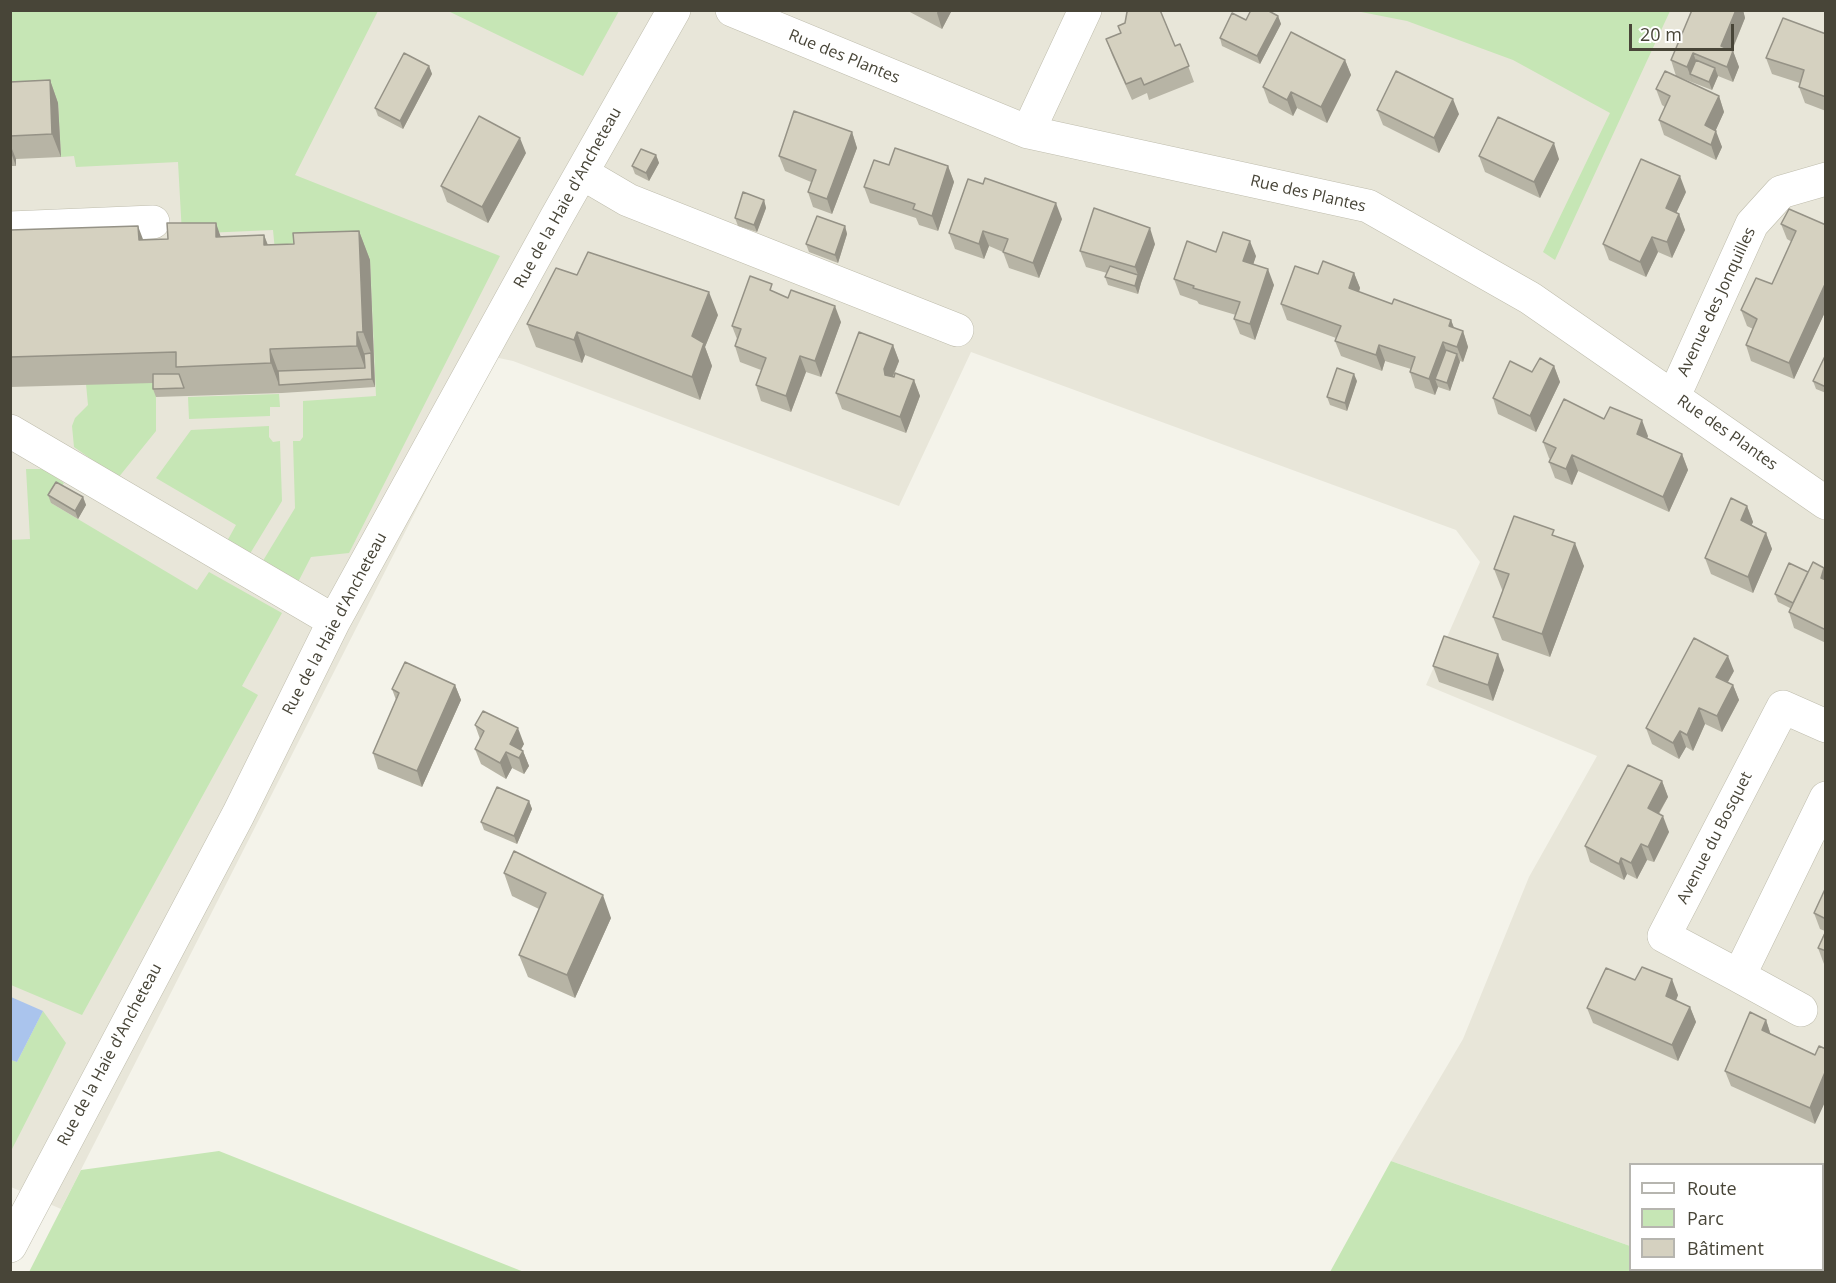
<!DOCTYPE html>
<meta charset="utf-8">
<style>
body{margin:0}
#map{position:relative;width:1836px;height:1283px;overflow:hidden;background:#f4f3ea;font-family:"Open Sans",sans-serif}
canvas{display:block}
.frame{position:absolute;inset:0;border:12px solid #484538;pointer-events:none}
.legend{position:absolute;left:1629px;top:1163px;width:195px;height:108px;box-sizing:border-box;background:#fff;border:2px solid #b6b5af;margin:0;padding:8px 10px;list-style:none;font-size:18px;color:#484538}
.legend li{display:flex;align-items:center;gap:12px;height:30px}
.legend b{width:30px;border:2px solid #b6b5af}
.scale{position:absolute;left:1629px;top:24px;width:105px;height:27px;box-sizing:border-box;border:3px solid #484538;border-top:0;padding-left:8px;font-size:18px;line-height:21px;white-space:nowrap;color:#484538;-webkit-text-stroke:4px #fff;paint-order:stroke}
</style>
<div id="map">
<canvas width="1836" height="1283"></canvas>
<div class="frame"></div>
<ul class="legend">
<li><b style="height:8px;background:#fff"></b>Route</li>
<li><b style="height:16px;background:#c6e6b5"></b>Parc</li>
<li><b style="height:16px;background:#d5d1c0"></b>Bâtiment</li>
</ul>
<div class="scale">20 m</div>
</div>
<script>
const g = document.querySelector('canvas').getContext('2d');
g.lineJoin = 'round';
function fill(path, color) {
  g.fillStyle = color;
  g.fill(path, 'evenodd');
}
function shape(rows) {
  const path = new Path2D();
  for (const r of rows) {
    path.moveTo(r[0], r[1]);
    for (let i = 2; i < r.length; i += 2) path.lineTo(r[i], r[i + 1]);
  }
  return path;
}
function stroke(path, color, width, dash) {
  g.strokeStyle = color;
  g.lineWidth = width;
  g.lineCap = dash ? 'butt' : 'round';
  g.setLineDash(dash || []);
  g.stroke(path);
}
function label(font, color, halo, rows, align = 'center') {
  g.font = font + ' "Open Sans",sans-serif';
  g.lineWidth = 4.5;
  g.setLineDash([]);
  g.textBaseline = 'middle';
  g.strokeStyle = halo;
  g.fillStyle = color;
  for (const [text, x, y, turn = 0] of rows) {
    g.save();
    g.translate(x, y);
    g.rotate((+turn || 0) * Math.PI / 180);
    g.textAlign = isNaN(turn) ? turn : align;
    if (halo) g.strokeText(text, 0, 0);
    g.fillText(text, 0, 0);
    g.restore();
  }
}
fill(shape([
 [11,11,1825,11,1825,1185,1823,1184,1822,1164,1630,1164,1630,1246,1391,1161,1463,1039,1529,877,1597,756,1426,685,1480,562,1456,530,971,352,899,506,513,361,494,357,61,1209,11,1187]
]), '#e8e6d9');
fill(shape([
 [10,11,378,11,295,175,500,256,349,553,311,557,296,586,261,564,295,508,293,441,300,441,303,437,303,401,376,396,370,261,275,251,273,230,182,234,178,162,76,167,74,156,61,157,58,103,10,96],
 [448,11,619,11,583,76],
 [1356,11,1670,11,1555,260,1543,252,1610,113,1513,60,1407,21],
 [156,382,156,431,118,478,74,447,72,426,75,418,88,405,86,384],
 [279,394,280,407,270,407,270,416,189,419,188,397],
 [269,426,269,437,273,442,280,441,282,501,248,557,226,543,236,525,156,478,191,430],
 [26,469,44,469,64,483,51,503,197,590,209,572,282,613,242,686,258,695,82,1015,11,985,10,540,30,539],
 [43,1011,66,1043,11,1151,11,1060,17,1062],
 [219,1151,524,1272,29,1272,81,1170],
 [1391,1161,1630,1246,1630,1270,1822,1270,1823,1184,1825,1185,1825,1272,1330,1272]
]), '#c6e6b5');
fill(shape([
 [11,997,43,1011,17,1062,11,1060]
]), '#aac4ed');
const minor = shape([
 [732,10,1028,132,1368,206,1530,298,1826,503],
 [1028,132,1085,10],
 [582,173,628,200,957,330],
 [10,228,153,222],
 [1674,396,1752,224,1781,192,1826,179],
 [10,431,334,621],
 [1826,726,1783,707,1664,936,1739,976,1826,798],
 [1739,976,1801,1010],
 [10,1246,238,815,334,621,556,218,674,10]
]);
stroke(minor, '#bfbdad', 34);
stroke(minor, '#fff', 33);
fill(shape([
 [906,10,952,10,942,29],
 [1692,10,1743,10,1745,18,1732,51,1733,51,1739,67,1733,82,1718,76,1712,90,1676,76,1671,60],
 [1278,16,1281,24,1260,64,1222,46,1220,38,1246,20],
 [1826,34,1826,111,1805,103,1799,87,1800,83,1772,74,1766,58],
 [1106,39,1175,46,1180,44,1194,82,1149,100,1147,93,1132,100,1112,55],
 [1345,60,1351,75,1327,123,1297,108,1293,116,1269,103,1263,87],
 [429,66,432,74,403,129,378,116,375,108],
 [50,80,58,103,61,157,16,159,16,166,10,166,10,82],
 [1656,89,1719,96,1724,112,1715,131,1722,147,1716,160,1664,135,1659,120,1665,107,1662,105],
 [1377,110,1459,114,1439,153,1383,125],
 [852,132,857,148,832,214,813,207,808,192,811,182,785,171,779,156],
 [526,153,488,223,447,202,441,186],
 [656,155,659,163,649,181,635,174,632,166],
 [1479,156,1559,159,1540,198,1485,172],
 [889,165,948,166,954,182,938,231,919,225,916,218,870,203,864,187],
 [1686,192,1676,213,1679,214,1685,230,1672,258,1658,252,1646,277,1609,260,1603,244],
 [764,200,766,208,757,232,738,226,735,218],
 [1062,219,1039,278,1009,268,1003,252,989,246,984,259,955,249,949,233],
 [1781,224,1826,225,1826,310,1794,379,1751,361,1746,345,1753,329,1747,326,1741,310,1772,284,1792,242,1787,239],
 [845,226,847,234,838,263,809,252,806,244],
 [10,230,143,240,264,235,268,245,294,244,359,231,370,260,375,387,282,393,156,397,153,389,153,383,10,387],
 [1155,244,1141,283,1138,294,1108,285,1105,277,1107,273,1086,267,1080,251],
 [1216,252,1256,256,1253,264,1274,285,1255,340,1240,334,1234,319,1236,315,1199,304,1197,301,1180,295,1174,279],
 [1354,273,1360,288,1359,292,1392,304,1451,320,1454,328,1463,331,1468,347,1463,362,1460,361,1450,391,1438,387,1435,395,1415,388,1410,372,1411,369,1385,361,1382,371,1341,356,1335,341,1336,338,1287,320,1281,304,1318,274],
 [577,275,718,315,705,347,712,366,700,400,585,355,582,363,536,347,527,324],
 [775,292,841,322,821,377,806,372,791,412,761,401,756,385,761,370,740,362,735,346,737,339,732,326],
 [893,345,899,361,893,377,914,380,920,396,906,433,842,409,836,393],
 [1826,354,1826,393,1816,389,1813,381],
 [1554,366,1560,382,1536,432,1498,414,1493,398,1532,372],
 [1357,381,1347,411,1330,405,1327,397],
 [1604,419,1648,436,1647,438,1682,454,1688,470,1669,512,1578,471,1572,485,1555,478,1549,462,1550,459,1549,458,1543,442],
 [48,495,83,497,86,505,78,519,51,503],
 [1747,506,1753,522,1751,525,1766,533,1772,549,1753,593,1711,574,1705,558],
 [1556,536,1584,566,1550,657,1502,640,1493,617,1503,592,1494,569],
 [1808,572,1826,572,1826,643,1794,628,1789,612,1790,608,1778,602,1775,594],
 [1433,666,1504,670,1493,701,1439,682],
 [1734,671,1728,682,1733,685,1739,700,1722,732,1705,724,1693,751,1686,747,1679,759,1652,744,1646,728],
 [455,685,461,700,422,787,378,769,373,753,396,700,392,689],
 [475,725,524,744,521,749,523,751,529,766,524,774,512,768,506,779,481,764,475,749,480,739],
 [1662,781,1668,797,1659,814,1669,832,1654,862,1647,860,1637,879,1627,874,1624,880,1590,862,1585,846],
 [529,801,532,809,517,844,484,830,481,822],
 [504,873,611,918,575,998,528,977,519,955,539,909,512,896],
 [1826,887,1826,964,1824,964,1818,948,1825,931,1820,929,1814,913],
 [1635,980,1678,995,1676,1000,1690,1007,1696,1022,1678,1061,1593,1023,1587,1008],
 [1766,1020,1771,1035,1815,1055,1815,1124,1731,1086,1725,1071]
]), '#b7b4a5');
fill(shape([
 [938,10,952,10,942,29,937,13],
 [1736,10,1743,10,1745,18,1727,62,1721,46],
 [1278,16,1281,24,1260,64,1257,56],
 [1733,51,1739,67,1733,82,1727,67],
 [1693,53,1699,68,1690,74,1693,82,1687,67],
 [1345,60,1351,75,1327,123,1321,107],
 [429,66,432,74,403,129,400,121],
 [1715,68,1718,76,1712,90,1709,82],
 [50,80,58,103,61,157,52,134],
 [1291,92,1297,108,1293,116,1287,100],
 [1719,96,1724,112,1711,141,1705,125],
 [1453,99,1459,114,1439,153,1434,138],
 [1716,131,1722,147,1716,160,1711,145],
 [852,132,857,148,832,214,827,199],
 [520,138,526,153,488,223,482,207],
 [1554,143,1559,159,1540,198,1534,182],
 [10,144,16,159,16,166,10,150],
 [656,155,659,163,649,181,646,173],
 [948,166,954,182,938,231,932,216],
 [1680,176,1686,192,1671,224,1666,208],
 [764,200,766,208,757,232,754,225],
 [1056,203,1062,219,1039,278,1033,263],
 [1679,214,1685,230,1672,258,1667,242],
 [216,223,226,252,216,237],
 [138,226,149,255,139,240],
 [845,226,847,234,838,263,835,255],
 [1150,228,1155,244,1141,283,1138,294,1135,286,1138,275,1135,267],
 [359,231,370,260,375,387,372,379,371,353,363,332],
 [983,231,989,246,984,259,979,244],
 [264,235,275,265,264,245],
 [1652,237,1658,252,1646,277,1640,262],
 [1250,241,1256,256,1249,277,1243,261],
 [1268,269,1274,285,1255,340,1250,324],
 [1354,273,1360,288,1355,304,1349,288],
 [1826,282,1826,310,1794,379,1789,363],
 [709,292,718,315,705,347,712,366,700,400,692,377,692,336],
 [835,306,841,322,821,377,815,361],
 [1451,320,1457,336,1449,326],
 [1463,331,1468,347,1463,362,1457,347],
 [357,332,367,362,368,376,357,346],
 [577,332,585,355,582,363,574,340],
 [1443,342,1449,358,1435,379,1438,387,1435,395,1429,379],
 [893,345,899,361,890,383,885,375,884,369],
 [1379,345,1385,361,1382,371,1376,355],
 [270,349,281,379,279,385,271,363],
 [1457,354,1460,362,1450,391,1447,383],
 [800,356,806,372,791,412,786,396],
 [1554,366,1560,382,1536,432,1530,416],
 [1354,374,1357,381,1347,411,1345,403],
 [914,380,920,396,906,433,900,417],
 [1642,420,1648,436,1643,450,1637,434],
 [1682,454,1688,470,1669,512,1663,497],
 [1572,455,1578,471,1572,485,1566,469],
 [83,497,86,505,78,519,75,511],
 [1747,506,1753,522,1747,536,1741,520],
 [1766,533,1772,549,1753,593,1748,577],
 [1575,543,1584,566,1550,657,1542,634],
 [1824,568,1826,572,1826,591,1821,578],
 [1498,654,1504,670,1493,701,1488,685],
 [1728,656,1734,671,1722,692,1716,677],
 [455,685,461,700,422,787,417,771],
 [1733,685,1739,700,1722,732,1717,716],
 [1699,708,1705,724,1693,751,1687,735],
 [518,728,524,744,517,757,510,744],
 [1680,731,1686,747,1679,759,1673,743],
 [523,751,529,766,524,774,519,758],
 [506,752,512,768,506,779,500,763],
 [1662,781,1668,797,1653,823,1648,808],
 [529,801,532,809,517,844,514,836],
 [1663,816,1669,832,1654,862,1648,847],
 [1641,844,1647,860,1637,879,1631,863],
 [1621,858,1627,874,1624,880,1619,864],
 [603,895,611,918,575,998,567,975],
 [1672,979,1678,995,1672,1011,1666,996],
 [1690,1007,1696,1022,1678,1061,1672,1045],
 [1766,1020,1771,1036,1762,1030],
 [1826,1070,1826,1100,1815,1124,1810,1108]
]), '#959286');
const building = shape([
 [1129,10,1148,10,1149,11,1160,10,1175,46,1180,44,1189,66,1144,85,1141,78,1126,84,1106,39,1121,33,1118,26,1125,23,1127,12,1129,10],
 [1251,10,1267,10,1278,16,1257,56,1220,38,1232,13,1246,20,1251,10],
 [1692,10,1736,10,1721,46,1733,51,1727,67,1693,53,1687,67,1671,60,1692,10],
 [1783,18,1826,34,1826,97,1799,87,1804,70,1766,58,1783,18],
 [1291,32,1345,60,1321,107,1291,92,1287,100,1263,87,1291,32],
 [404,53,429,66,400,121,375,108,404,53],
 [1696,60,1715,68,1709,82,1690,74,1696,60],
 [1396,71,1453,99,1434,138,1377,110,1396,71],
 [1665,71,1719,96,1705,125,1716,131,1711,145,1659,120,1670,96,1656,89,1665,71],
 [50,80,52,134,10,136,10,82,50,80],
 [794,111,852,132,827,199,808,192,816,170,779,156,794,111],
 [479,116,520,138,482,207,441,186,479,116],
 [1498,117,1554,143,1534,182,1479,156,1498,117],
 [895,148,948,166,932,216,913,209,915,204,864,187,874,160,889,165,895,148],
 [641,149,656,155,646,173,632,166,641,149],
 [1641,159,1680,176,1666,208,1679,214,1667,242,1652,237,1640,262,1603,244,1641,159],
 [985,178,1056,203,1033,263,1003,252,1008,239,983,231,979,244,949,233,968,179,983,184,985,178],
 [743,192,764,200,754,225,735,218,743,192],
 [1094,208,1150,228,1135,267,1080,251,1094,208],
 [1789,209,1826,225,1826,282,1789,363,1746,345,1757,319,1741,310,1756,278,1772,284,1796,231,1781,224,1789,209],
 [817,216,845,226,835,255,806,244,817,216],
 [167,223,216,223,216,237,264,235,264,245,294,244,293,233,359,231,363,332,357,332,357,346,270,349,271,363,176,367,176,352,10,357,10,230,138,226,139,240,168,239,167,223],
 [1223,232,1250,241,1243,261,1268,269,1250,324,1234,319,1240,302,1193,288,1194,286,1174,279,1187,241,1216,252,1223,232],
 [588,252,709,292,692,336,704,343,692,377,577,332,574,340,527,324,556,268,577,275,588,252],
 [1323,261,1354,273,1349,288,1392,304,1394,299,1451,320,1449,326,1463,331,1457,347,1443,342,1429,379,1410,372,1415,357,1379,345,1376,355,1335,341,1341,326,1281,304,1295,266,1318,274,1323,261],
 [1110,266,1138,275,1135,286,1105,277,1110,266],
 [750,276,772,284,770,290,788,298,791,290,835,306,815,361,800,356,786,396,756,385,766,358,735,346,741,329,732,326,750,276],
 [859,332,893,345,884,369,885,375,894,377,895,373,914,380,900,417,836,393,859,332],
 [1446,350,1457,354,1447,383,1435,379,1446,350],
 [371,353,372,379,279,385,278,371,365,368,364,354,371,353],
 [1826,354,1826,387,1813,381,1826,354],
 [1540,358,1554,366,1530,416,1493,398,1510,361,1532,372,1540,358],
 [1337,368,1354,374,1345,403,1327,397,1337,368],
 [153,374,179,374,184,388,153,389,153,374],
 [1564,399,1604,419,1610,407,1642,420,1637,434,1682,454,1663,497,1572,455,1566,469,1549,462,1556,448,1543,442,1564,399],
 [56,482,83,497,75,511,48,495,56,482],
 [1731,498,1747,506,1741,520,1766,533,1748,577,1705,558,1731,498],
 [1514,516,1554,530,1552,535,1575,543,1542,634,1493,617,1509,574,1494,569,1514,516],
 [1813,562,1824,568,1821,578,1826,580,1826,630,1789,612,1813,562],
 [1789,563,1808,572,1793,603,1775,594,1789,563],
 [1444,636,1498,654,1488,685,1433,666,1444,636],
 [1694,638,1728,656,1716,677,1733,685,1717,716,1699,708,1687,735,1680,731,1673,743,1646,728,1694,638],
 [405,662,455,685,417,771,373,753,399,693,392,689,405,662],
 [483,711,518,728,510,744,523,751,519,758,506,752,500,763,475,749,484,731,475,725,483,711],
 [1628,765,1662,781,1648,808,1663,816,1648,847,1641,844,1631,863,1621,858,1619,864,1585,846,1628,765],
 [497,787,529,801,514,836,481,822,497,787],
 [514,851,603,895,567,975,519,955,546,893,504,873,514,851],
 [1826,887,1826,919,1814,913,1826,887],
 [1826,931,1826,951,1818,948,1826,931],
 [1642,967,1672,979,1666,996,1690,1007,1672,1045,1587,1008,1606,968,1635,980,1642,967],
 [1750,1012,1766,1020,1762,1030,1815,1055,1819,1046,1826,1049,1826,1070,1810,1108,1725,1071,1750,1012]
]);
fill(building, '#d5d1c0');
stroke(building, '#959286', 1.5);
label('16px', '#484538', '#fff', [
 ["Rue des Plantes",844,57,22],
 ["Rue des Plantes",1308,194,13],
 ["Rue de la Haie d'Ancheteau",568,198,-61],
 ["Avenue des Jonquilles",1717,302,-65],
 ["Rue des Plantes",1727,433,35],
 ["Rue de la Haie d'Ancheteau",335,624,-62],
 ["Avenue du Bosquet",1715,838,-63],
 ["Rue de la Haie d'Ancheteau",110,1055,-62]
]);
</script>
